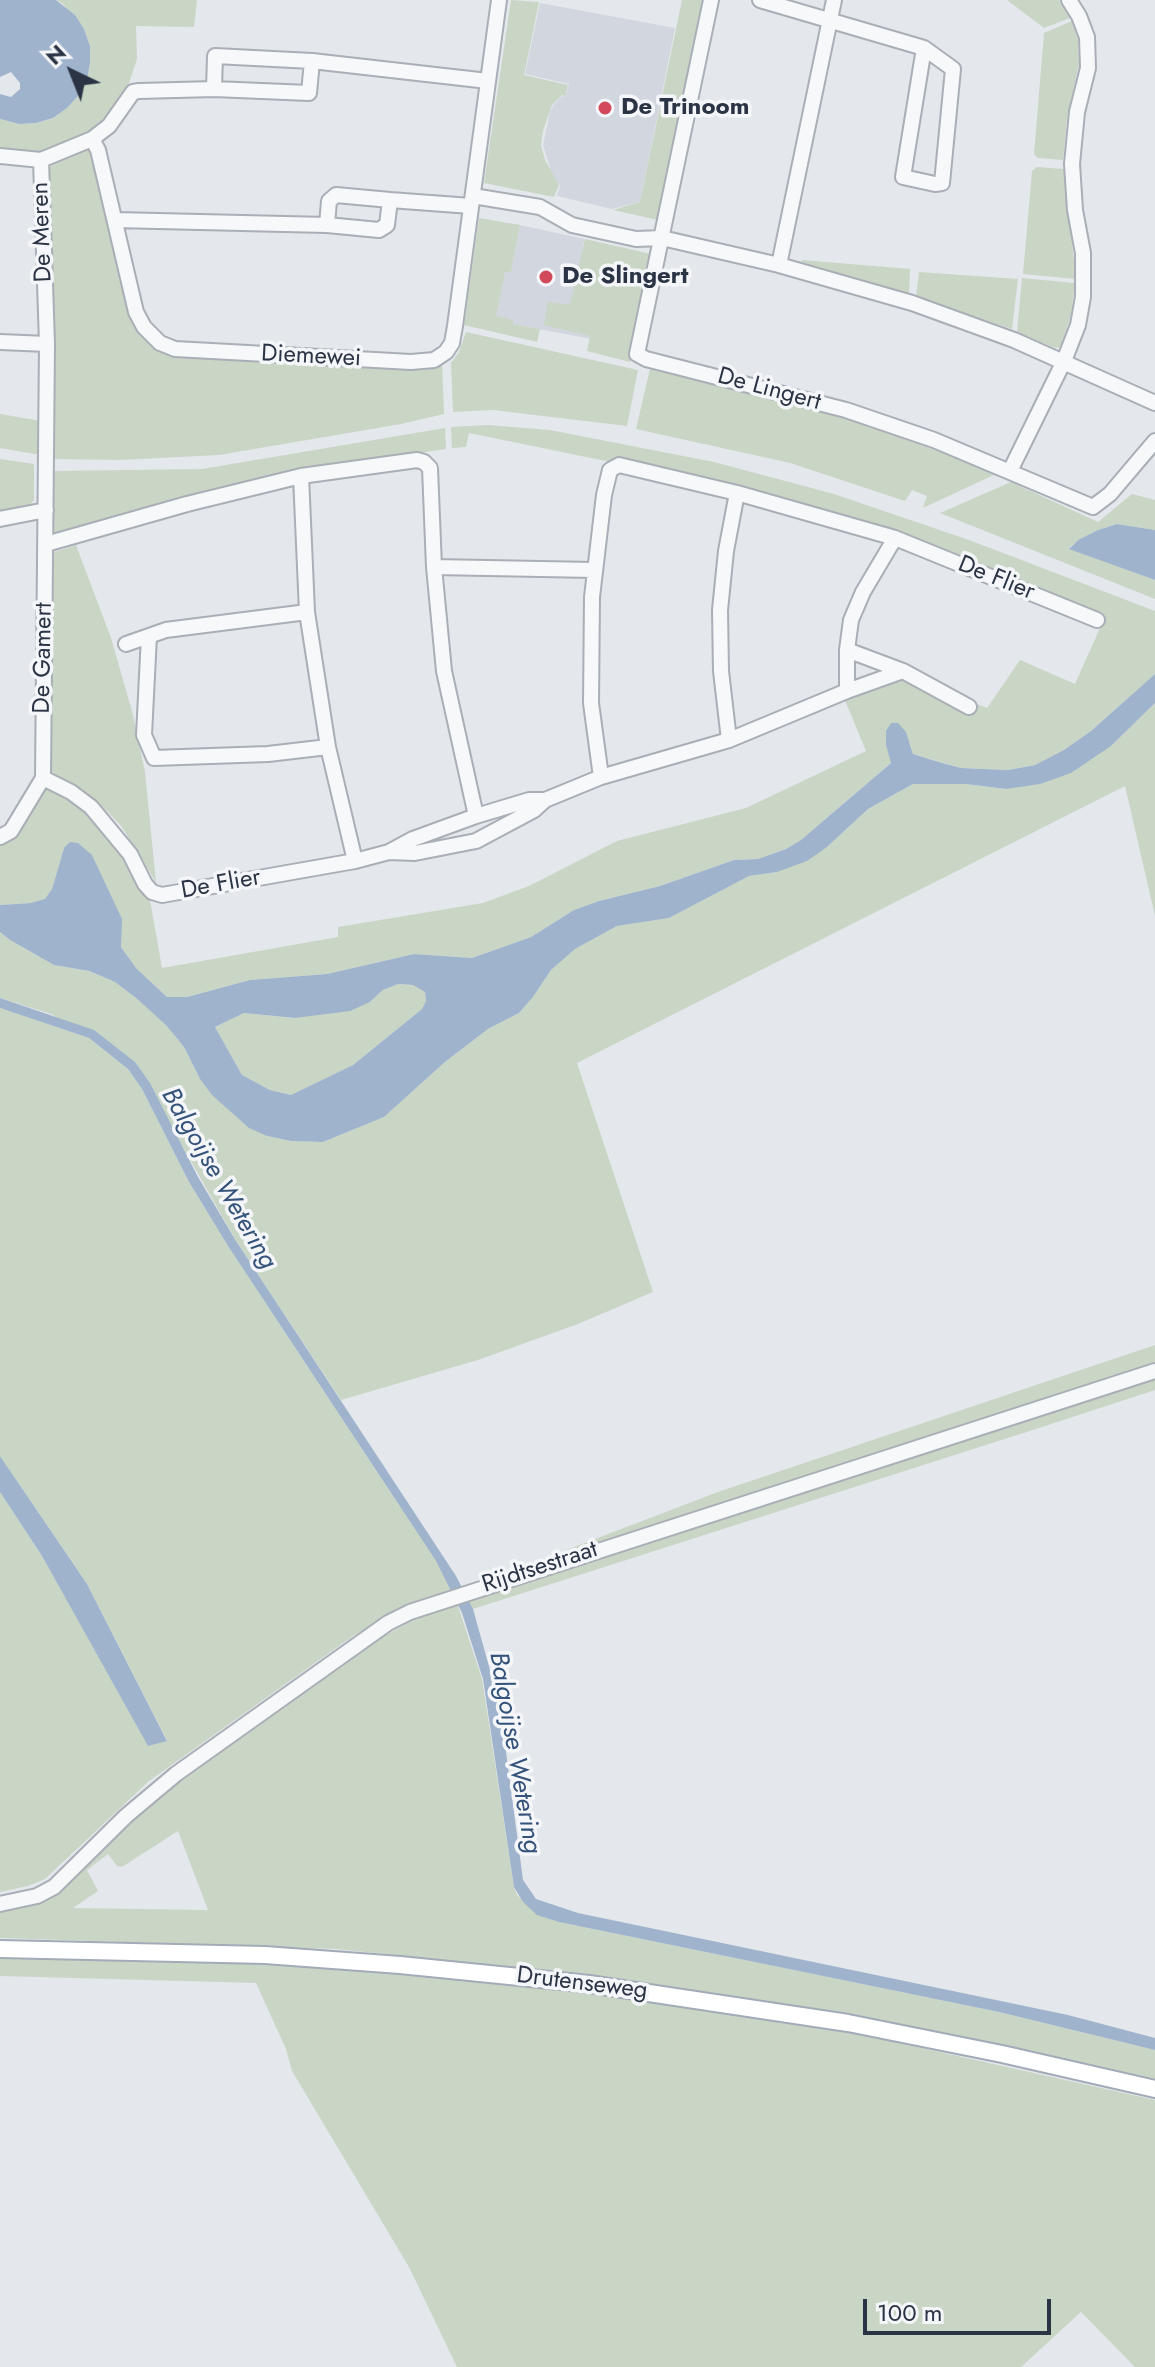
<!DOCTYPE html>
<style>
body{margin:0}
#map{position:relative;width:1155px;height:2367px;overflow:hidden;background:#e4e7ec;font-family:Jost,sans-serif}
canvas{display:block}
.north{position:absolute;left:32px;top:32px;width:80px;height:80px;-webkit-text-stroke:6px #f4f6f9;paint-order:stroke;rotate:317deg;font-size:22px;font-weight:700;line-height:32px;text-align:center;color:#2b3445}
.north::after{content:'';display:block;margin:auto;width:28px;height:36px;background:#2b3445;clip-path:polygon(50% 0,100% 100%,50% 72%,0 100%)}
.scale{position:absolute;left:863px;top:2299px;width:188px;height:36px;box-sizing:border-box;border:4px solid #2b3445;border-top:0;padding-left:10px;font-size:24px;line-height:28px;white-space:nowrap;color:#2b3445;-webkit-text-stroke:6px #f4f6f9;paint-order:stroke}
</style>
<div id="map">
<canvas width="1155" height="2367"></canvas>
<div class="north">N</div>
<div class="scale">100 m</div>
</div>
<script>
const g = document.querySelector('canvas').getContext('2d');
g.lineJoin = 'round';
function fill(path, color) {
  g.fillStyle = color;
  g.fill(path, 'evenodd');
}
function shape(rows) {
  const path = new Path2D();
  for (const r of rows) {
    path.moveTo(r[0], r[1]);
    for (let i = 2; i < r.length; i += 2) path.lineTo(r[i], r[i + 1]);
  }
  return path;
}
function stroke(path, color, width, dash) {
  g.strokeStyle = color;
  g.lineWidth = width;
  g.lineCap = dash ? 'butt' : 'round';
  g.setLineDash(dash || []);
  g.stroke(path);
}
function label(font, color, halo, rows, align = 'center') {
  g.font = font + ' Jost,sans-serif';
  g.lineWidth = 7;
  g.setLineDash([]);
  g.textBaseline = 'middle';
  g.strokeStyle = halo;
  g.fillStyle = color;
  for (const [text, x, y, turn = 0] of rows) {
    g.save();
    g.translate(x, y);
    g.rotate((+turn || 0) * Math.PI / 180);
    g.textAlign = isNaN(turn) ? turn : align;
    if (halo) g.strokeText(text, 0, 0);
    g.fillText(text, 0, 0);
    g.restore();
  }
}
fill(shape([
 [540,3,675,28,640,202,612,209,557,196,560,186,552,174,543,145,550,112,554,104,562,96,565,97,569,84,525,74],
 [520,225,584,239,583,248,613,343,512,324,495,317,505,271,511,271]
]), '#d2d6de');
fill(shape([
 [56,0,197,0,194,27,136,26,137,59,127,89,111,114,85,136,58,149,28,153,0,150,0,119,19,124,36,123,53,118,67,108,79,95,87,80,90,63,90,46,84,29,62,3],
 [511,0,539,2,524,75,568,85,565,96,562,95,552,105,543,131,541,145,545,160,559,185,554,197,484,183],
 [682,0,702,0,658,220,613,210,640,202],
 [1007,0,1059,0,1070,18,1044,28],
 [1072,21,1078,40,1079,64,1067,118,1063,160,1038,158,1034,154,1044,33],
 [95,146,132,295,166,352,184,357,396,370,425,370,442,360,444,414,401,424,219,455,120,460,54,459,48,167],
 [1037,167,1064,169,1076,279,1023,274,1032,171],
 [479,218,520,225,511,272,505,272,496,316,513,320,513,324,540,329,537,342,464,325],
 [585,239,651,254,630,362,587,351,590,336,544,325,548,302,570,305],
 [802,260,910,269,909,294,801,262],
 [919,272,1018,279,1012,329,916,297],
 [1022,278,1075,283,1071,316,1060,347,1055,348,1017,332],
 [466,332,638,370,627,426,493,410,453,412,451,363,459,352],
 [650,369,846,418,998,473,923,508,927,496,912,490,905,501,790,463,636,429],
 [0,414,41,421,41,455,0,448],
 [488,425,550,430,714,462,834,494,969,540,1155,611,1155,674,1091,731,1064,750,1035,765,1008,770,961,768,913,754,910,743,886,731,886,745,892,762,801,840,786,849,758,859,734,860,660,886,599,901,574,910,531,937,472,958,414,954,327,974,250,980,187,997,167,997,136,968,121,947,121,919,64,848,52,889,45,900,31,903,0,905,0,844,8,839,43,786,84,808,107,835,135,875,150,900,162,968,338,937,338,927,483,903,529,886,617,841,746,808,866,751,844,698,905,679,969,714,977,704,987,708,1020,660,1075,684,1104,619,994,569,900,534,747,490,469,433,466,447,452,448,451,427],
 [445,428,446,449,291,472,230,485,54,534,54,471,202,469],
 [0,459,34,464,34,500,27,509,0,514],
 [1011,482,1098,522,1132,494,1155,500,1155,530,1117,524,1098,530,1078,540,1069,548,1155,580,1155,599,940,513],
 [76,545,111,638,132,711,145,772,156,882,122,827,107,811,82,789,49,771,51,553],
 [1155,703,1155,916,1125,786,577,1063,653,1292,578,1324,478,1360,341,1400,236,1241,135,1062,51,1014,0,998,0,932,10,940,54,965,88,971,115,982,136,998,166,1024,184,1047,200,1079,267,1136,291,1141,323,1142,384,1117,445,1062,488,1029,519,1013,533,997,551,970,575,949,617,926,669,918,749,876,777,872,827,847,868,809,913,784,966,784,1006,789,1111,746],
 [398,984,414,985,425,992,426,1001,422,1009,353,1065,291,1095,270,1090,242,1075,215,1027,244,1013,295,1018,370,1002,383,990],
 [0,1008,89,1038,128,1069,142,1089,189,1182,228,1246,436,1561,451,1590,387,1617,353,1636,149,1781,45,1879,28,1886,0,1892,0,1492,42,1556,148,1745,167,1740,87,1584,0,1456],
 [1155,1345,1155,1367,535,1562,718,1492],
 [1155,1379,1155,1390,1039,1428,473,1609,468,1600],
 [457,1603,482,1679,514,1887,517,1895,537,1914,559,1922,999,2012,1155,2050,1155,2083,1043,2055,840,2012,589,1975,336,1949,0,1938,0,1909,30,1903,152,1796,347,1656,425,1614],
 [178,1831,208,1910,73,1908,98,1891,87,1870,108,1854,117,1866,122,1867],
 [0,1957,135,1958,360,1969,489,1981,612,1996,868,2036,1155,2100,1155,2367,1135,2367,1081,2312,1021,2367,457,2367,409,2267,292,2071,286,2049,256,1983,0,1976]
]), '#c9d6c5');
fill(shape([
 [0,0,56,0,75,15,84,29,90,46,90,63,87,80,79,95,67,108,53,118,36,123,19,124,0,119,0,94,11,97,20,89,20,83,11,72,0,77],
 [1117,524,1155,530,1155,580,1069,549,1078,540,1098,530],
 [1155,674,1155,703,1111,746,1071,773,1040,784,1006,789,966,784,913,784,868,809,827,847,807,861,777,872,749,876,669,918,617,926,575,949,551,970,533,997,519,1013,488,1029,445,1062,384,1117,323,1142,291,1141,267,1136,249,1128,212,1095,200,1079,184,1047,166,1025,136,998,115,982,89,971,54,965,10,940,0,932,0,905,31,903,45,899,52,889,64,848,70,842,78,843,92,855,122,919,121,947,136,968,167,997,187,997,250,980,327,974,414,954,472,958,531,937,574,910,599,901,660,886,734,860,758,859,786,849,801,840,891,763,886,745,886,731,891,723,898,723,906,732,913,754,939,762,961,768,1008,770,1035,765,1064,750,1091,731],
 [398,984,413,985,425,992,426,1001,422,1009,353,1065,291,1095,270,1090,242,1075,215,1027,244,1013,295,1018,350,1011,370,1002,383,990],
 [0,998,94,1030,135,1062,150,1083,198,1177,236,1241,456,1576,473,1609,495,1688,506,1752,523,1880,536,1899,578,1913,1068,2015,1155,2038,1155,2050,999,2012,559,1922,537,1915,523,1902,514,1887,483,1679,462,1613,436,1561,228,1246,189,1182,142,1089,128,1069,89,1038,0,1008],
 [0,1456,87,1584,167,1741,148,1746,42,1556,0,1492]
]), '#9fb4cc');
const minor = shape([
 [711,0,637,354,646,359,846,410,934,440,1093,507,1110,494,1155,441],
 [760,0,924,48,903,177,935,184,942,183,953,69,924,48],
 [214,89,215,56,312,61],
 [92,139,98,150,136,312,144,327,160,343,175,349,411,362,434,360,446,352,452,343,455,326,499,0],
 [0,156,41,160,47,344,43,778,11,831,0,837],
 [41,160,92,139,109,126,133,92,139,91,214,89,309,93,312,61,488,81],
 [473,196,540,207,572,225,636,239,662,238,779,265,912,303,1014,340,1155,403],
 [115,220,327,225,379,230,387,225,390,200,471,206],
 [327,225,329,201,336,195,390,200],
 [779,265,834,0],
 [0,342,47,344],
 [1010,471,1064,361,1078,325,1083,297,1083,253,1075,210,1072,164,1077,112,1088,68,1087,37,1079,16,1069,0],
 [301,476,307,612,328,747,355,861],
 [0,519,46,510],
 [46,544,187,504,301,476,417,460,424,462,430,468,434,567,444,671,476,816],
 [434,567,594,570],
 [149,636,144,735,154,758,268,754,328,747],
 [126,644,166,630,307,612],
 [847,650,903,671],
 [847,691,847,650,851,620,863,592,895,538],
 [729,740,721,671,720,610,726,551,737,493],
 [601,777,591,703,592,597,604,495,610,470,619,465,737,493,895,538,1097,620],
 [43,778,71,792,91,807,130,854,145,884,152,892,162,895,355,861,389,852],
 [545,800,534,810,476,841,415,853,389,852,413,839,476,816,529,800,545,800,601,777,729,740,847,691,903,671,969,707],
 [0,1904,37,1896,54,1887,126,1816,176,1774,388,1623,410,1612,1155,1371]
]);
const major = shape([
 [0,1949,265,1955,400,1965,589,1984,848,2023,1002,2054,1155,2089]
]);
stroke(minor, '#a9aeb7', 18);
stroke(major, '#a3abb8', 20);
stroke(minor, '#f7f8fa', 14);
stroke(major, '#fff', 16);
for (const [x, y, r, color] of [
 [605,108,8,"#d1495b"],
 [546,277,8,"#d1495b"]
]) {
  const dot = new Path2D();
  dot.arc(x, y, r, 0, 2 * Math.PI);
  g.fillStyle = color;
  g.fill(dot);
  stroke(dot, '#f4f6f9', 3);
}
label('bold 24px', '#2b3445', '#f4f6f9', [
 ["De Trinoom",621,108],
 ["De Slingert",562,277]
], 'left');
label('24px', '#2b3445', '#f4f6f9', [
 ["De Meren",43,232,-92],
 ["Diemewei",311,357,3],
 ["De Lingert",769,390,15],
 ["De Flier",996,579,22],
 ["De Gamert",44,658,-89],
 ["De Flier",221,885,-10],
 ["Rijdtsestraat",540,1568,-18],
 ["Drutenseweg",582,1984,7]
]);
label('italic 26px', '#34527a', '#f4f6f9', [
 ["Balgoijse Wetering",218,1179,60],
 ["Balgoijse Wetering",514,1753,80]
]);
</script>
